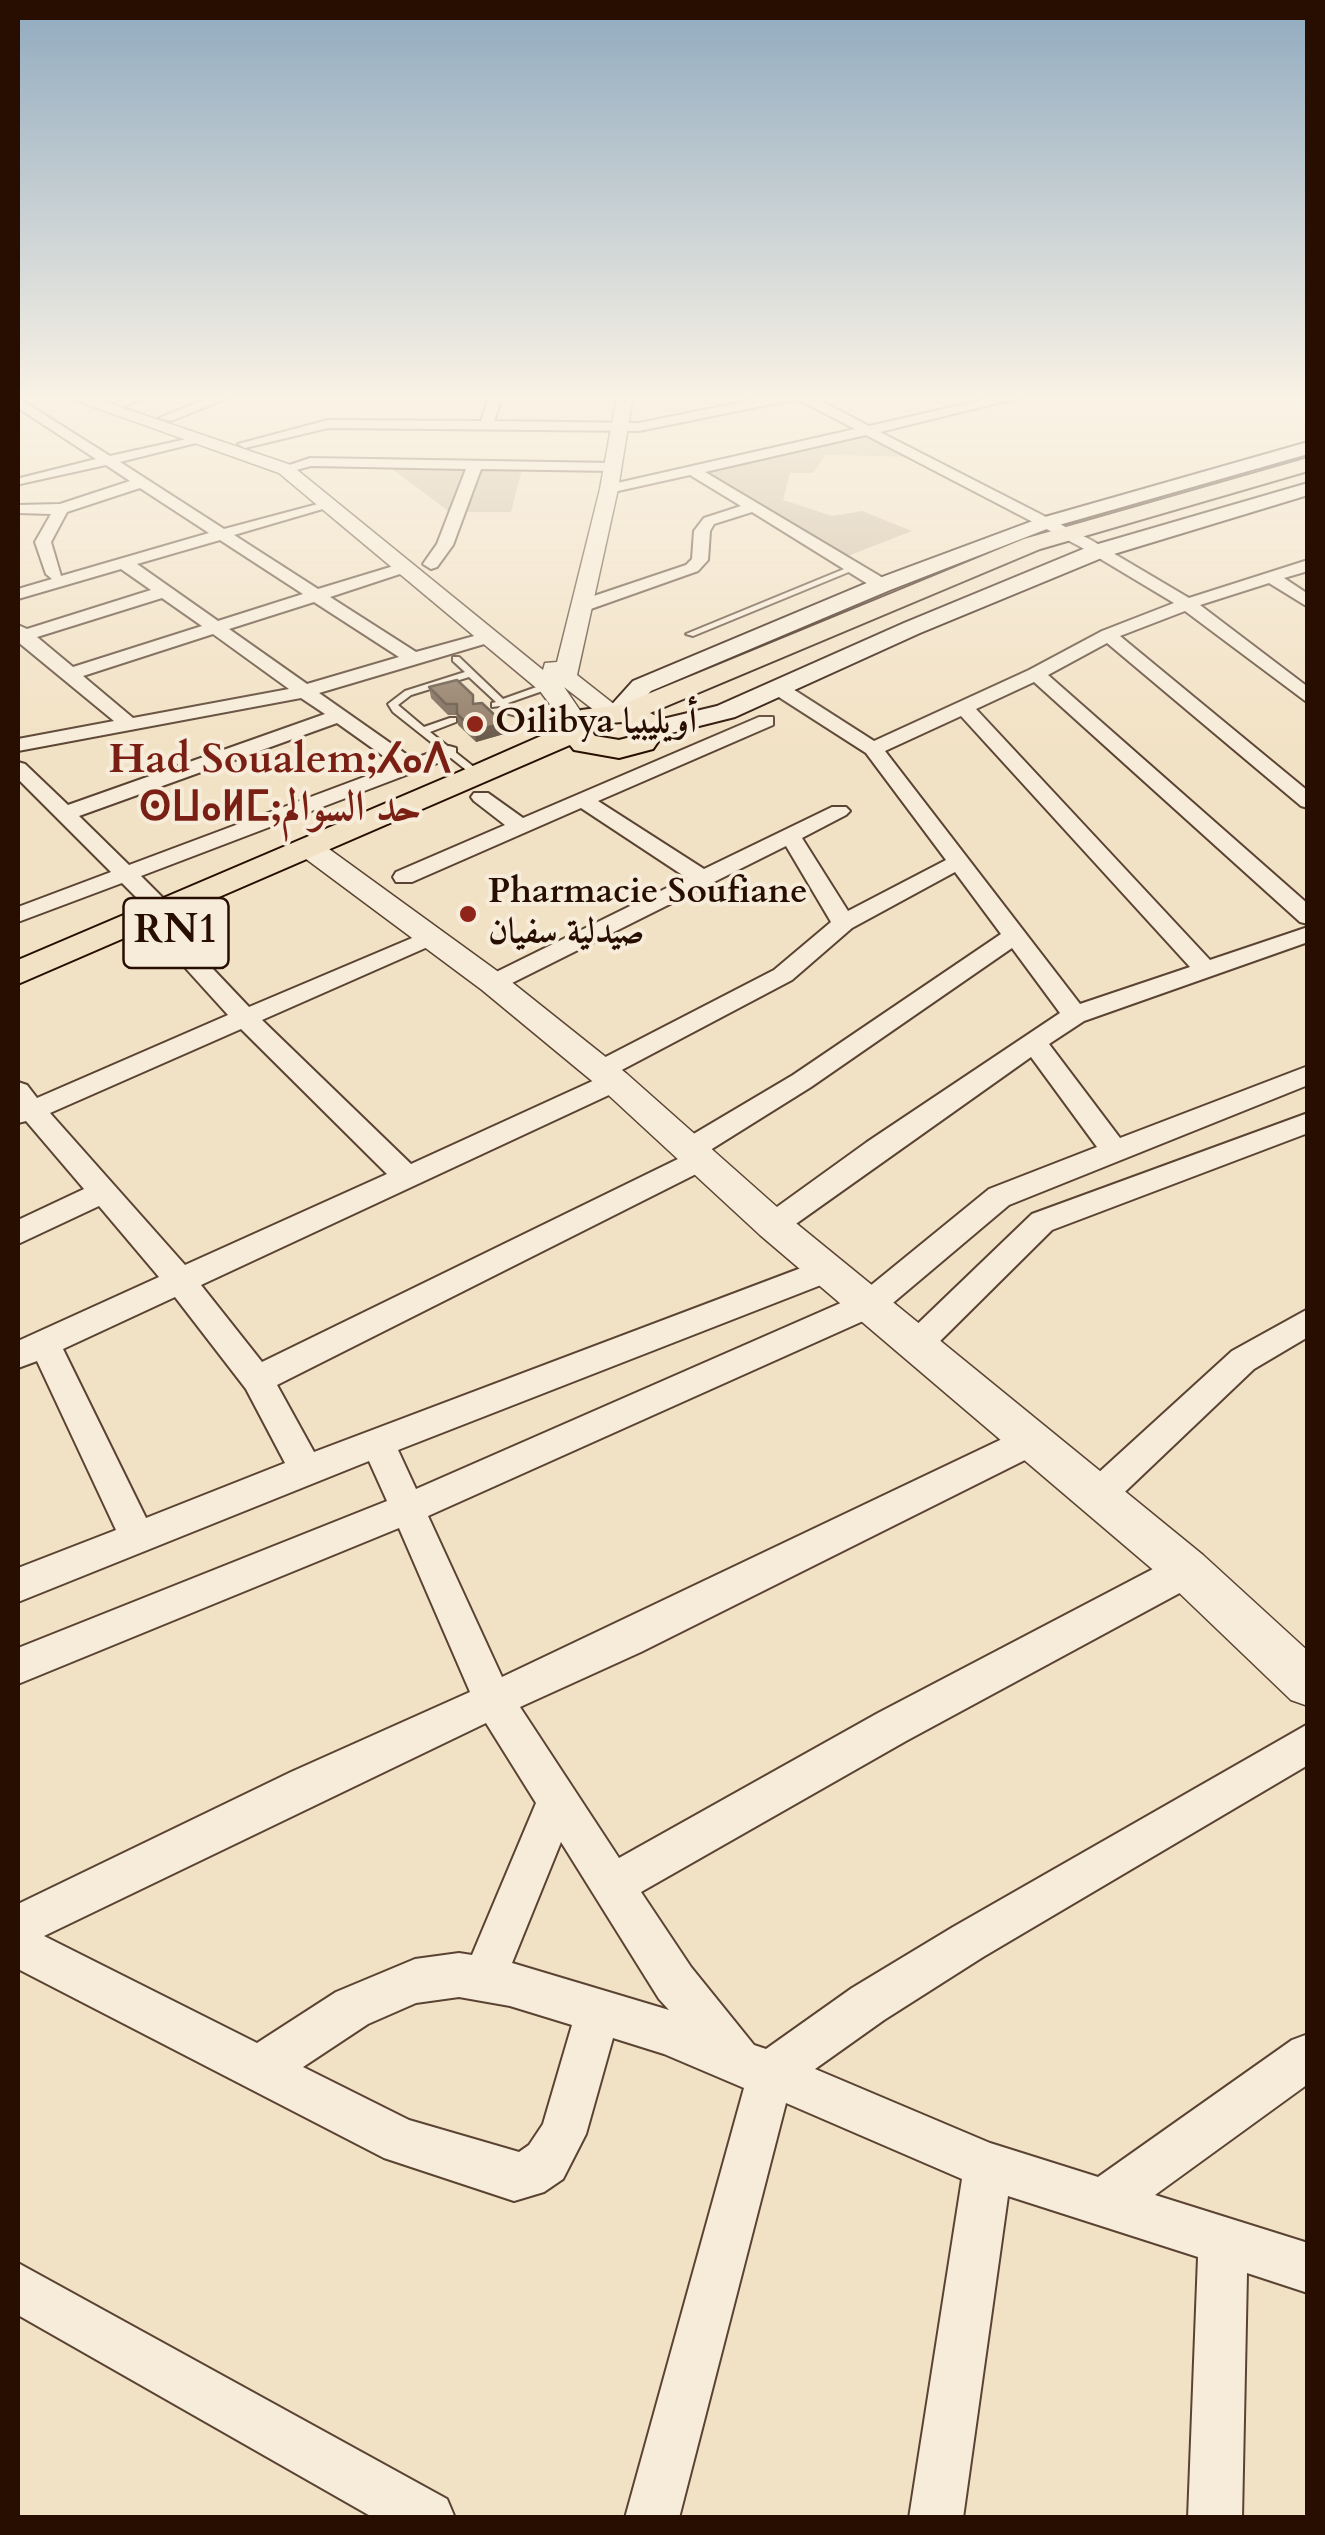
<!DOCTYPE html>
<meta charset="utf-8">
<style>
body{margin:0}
#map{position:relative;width:1325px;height:2535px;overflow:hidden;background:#f2e2c5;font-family:Cardo,serif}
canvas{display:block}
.frame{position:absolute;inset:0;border:20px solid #270e01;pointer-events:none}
</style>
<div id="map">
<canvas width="1325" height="2535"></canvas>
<div class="frame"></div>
</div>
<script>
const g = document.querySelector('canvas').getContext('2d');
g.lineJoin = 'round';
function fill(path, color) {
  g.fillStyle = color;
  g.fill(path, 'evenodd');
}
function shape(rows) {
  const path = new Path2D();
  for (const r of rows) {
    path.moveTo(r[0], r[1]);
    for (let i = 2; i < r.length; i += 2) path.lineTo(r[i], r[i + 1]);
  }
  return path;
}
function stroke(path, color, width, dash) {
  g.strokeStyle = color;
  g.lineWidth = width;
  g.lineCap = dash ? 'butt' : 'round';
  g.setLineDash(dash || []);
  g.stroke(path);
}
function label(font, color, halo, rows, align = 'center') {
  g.font = font + ' Cardo,Amiri,"Noto Sans Tifinagh",serif';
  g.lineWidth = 8;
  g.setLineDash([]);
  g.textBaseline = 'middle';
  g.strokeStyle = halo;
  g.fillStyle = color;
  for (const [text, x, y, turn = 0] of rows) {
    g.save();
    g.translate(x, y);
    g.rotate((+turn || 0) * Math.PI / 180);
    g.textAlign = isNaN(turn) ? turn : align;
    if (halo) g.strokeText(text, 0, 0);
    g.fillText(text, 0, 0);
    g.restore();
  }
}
fill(shape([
 [868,431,922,457,826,455,813,473,790,473,783,500,832,516,862,511,912,531,840,559,699,470],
 [384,463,523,465,511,512,458,512,455,516]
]), '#cfbea4');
const service = shape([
 [849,567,856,569,693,636,686,634,849,567],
 [453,657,459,657,503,699,545,684,551,684,551,688,508,703,515,710,582,728,577,731,509,714,500,706,492,707,492,703,496,702,469,677,411,695,398,705,424,727,450,718,456,718,456,722,430,732,484,775,475,777,393,712,388,704,405,691,465,672,453,661,453,657]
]);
const minor = shape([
 [131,395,151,395,122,407,115,403,131,395],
 [216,395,236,395,171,421,159,418,216,395],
 [490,395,503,395,494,421,639,423,776,395,810,395,869,426,1005,395,1030,395,880,432,1091,540,1189,598,1308,560,1308,571,1284,578,1308,594,1308,607,1269,583,1200,605,1308,687,1308,703,1185,611,1120,636,1308,791,1308,808,1301,806,1107,643,1048,675,1308,904,1308,924,1300,922,1034,682,976,709,1210,960,1308,927,1308,942,1084,1021,1049,1044,1120,1138,1308,1066,1308,1085,1009,1205,881,1313,428,1516,502,1677,1019,1431,1031,1427,1043,1431,1048,1441,1043,1451,641,1652,520,1707,619,1858,878,1713,1174,1558,1187,1553,1200,1558,1205,1570,1200,1582,906,1741,641,1892,691,1967,754,2045,766,2049,852,1988,953,1927,1308,1724,1308,1765,983,1957,884,2020,815,2069,990,2143,1098,2177,1292,2040,1308,2034,1308,2084,1155,2195,1308,2243,1308,2293,1247,2273,1242,2518,1188,2518,1198,2257,1008,2196,963,2518,909,2518,962,2179,786,2103,679,2518,625,2518,744,2088,664,2054,613,2038,586,2134,563,2179,544,2192,514,2201,384,2158,18,1969,18,1904,291,1772,470,1692,399,1528,18,1684,18,1648,387,1501,369,1461,18,1602,18,1568,116,1530,37,1361,18,1368,18,1341,159,1277,99,1206,18,1244,18,1220,84,1189,26,1121,18,1123,18,1082,27,1085,37,1098,228,1015,161,941,157,936,161,931,177,931,249,1007,431,930,439,932,443,937,439,942,262,1020,411,1164,597,1079,586,1071,590,1065,774,970,831,922,786,846,502,988,484,988,481,983,484,978,687,878,581,808,412,882,396,882,393,877,396,872,505,825,474,801,471,797,474,793,488,793,523,818,759,717,773,717,773,725,598,801,704,869,832,807,846,807,850,811,846,815,802,838,848,911,946,860,866,753,771,692,771,684,785,684,874,741,1029,670,1102,631,1174,603,1079,546,866,435,705,472,888,581,888,589,876,589,752,512,714,524,710,531,708,560,698,571,585,611,573,611,573,603,686,565,692,559,694,531,704,518,741,506,690,475,609,493,602,489,604,486,855,429,797,399,639,431,328,428,245,448,238,444,328,420,481,421,490,395],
 [961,716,1190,967,1080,1004,885,751,961,716],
 [955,872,1001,934,793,1075,680,1142,676,1149,682,1157,262,1362,201,1285,624,1088,628,1082,616,1073,792,980,852,928,955,872],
 [1012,948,1060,1013,867,1142,763,1217,758,1225,763,1233,773,1236,783,1233,1031,1057,1097,1147,989,1189,859,1295,416,1489,398,1450,839,1278,843,1270,839,1262,828,1258,817,1262,314,1452,277,1385,710,1167,714,1160,707,1152,811,1087,1012,948],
 [241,1029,387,1174,185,1265,50,1113,241,1029],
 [175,1297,246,1389,285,1463,146,1518,63,1349,175,1297],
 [486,1723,536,1803,472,1955,459,1953,415,1959,336,1992,257,2043,44,1936,486,1723],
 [561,1842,659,1999,669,2010,512,1963,561,1842],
 [459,1997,510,2006,572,2025,543,2124,529,2145,519,2152,409,2120,303,2067,368,2024,416,2003,459,1997],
 [18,398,110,456,200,436,200,442,120,462,224,529,333,500,333,506,234,535,318,589,397,565,409,565,409,571,330,597,416,652,485,633,491,634,491,642,319,693,413,759,449,746,456,748,456,756,141,876,171,906,175,911,171,916,155,916,122,883,18,922,18,907,111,872,18,779,18,762,25,764,68,805,325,714,301,698,18,751,18,739,114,721,18,642,18,625,27,629,151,590,121,569,18,599,18,589,52,579,46,574,35,542,51,514,18,513,18,505,60,504,130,481,106,465,20,484,20,478,96,459,18,408,18,398],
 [140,488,209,533,61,576,51,542,67,512,140,488],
 [220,540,303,594,218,621,137,564,220,540],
 [162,598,202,626,73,667,37,637,162,598],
 [314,602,399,657,307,684,229,629,314,602],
 [213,634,289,689,133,718,83,676,213,634],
 [337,723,396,765,129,865,79,816,337,723],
 [310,458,613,463,620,467,613,471,481,469,453,545,437,567,431,569,423,564,437,544,466,469,311,466,285,473,278,469,310,458],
 [1308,1113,1308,1133,1052,1230,928,1353,917,1357,906,1353,901,1344,906,1335,1032,1214,1308,1113],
 [1308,1309,1308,1337,1254,1369,1109,1507,1097,1511,1085,1507,1080,1496,1085,1485,1232,1351,1308,1309],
 [18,2263,447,2499,455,2518,374,2518,18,2315,18,2263]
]);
const tertiary = shape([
 [60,395,85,395,291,465,543,670,545,663,557,662,600,489,617,395,633,395,618,489,577,675,624,712,612,719,603,717,564,687,590,725,578,732,569,730,540,691,279,473,60,395],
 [308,839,318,841,504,976,627,1074,786,1215,1203,1555,1308,1651,1308,1706,1291,1700,1171,1585,760,1235,603,1090,482,990,298,853,294,847,298,841,308,839]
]);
const secondary = shape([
 [1308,442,1308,454,1052,527,890,590,651,691,627,717,618,720,605,712,633,681,874,580,1038,519,1308,442],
 [1308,483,1308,495,1104,557,920,633,735,717,651,738,638,730,642,724,717,706,904,623,1088,547,1308,483]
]);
const primary = shape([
 [1308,458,1308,471,1040,549,650,713,658,717,666,730,653,749,619,758,574,750,570,745,18,984,18,960,459,772,566,725,581,710,621,705,1024,539,1308,458],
 [622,722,636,728,631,737,619,740,595,736,592,732,599,724,622,722]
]);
stroke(service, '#5a4332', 4);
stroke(minor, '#5a4332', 4);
stroke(tertiary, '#5a4332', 3);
stroke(secondary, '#270e01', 4);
stroke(primary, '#270e01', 4);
fill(service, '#f7ecd9');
fill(minor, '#f7ecd9');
fill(tertiary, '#f7ecd9');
fill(secondary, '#f7ecd9');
fill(primary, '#f2e2c5');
fill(shape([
 [429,687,473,695,474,704,504,734,476,742,458,725,457,715,448,715,431,698]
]), '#7d6b59');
fill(shape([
 [503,723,504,734,476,742,475,731]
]), '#665748');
const building = shape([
 [457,680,473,695,473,704,482,703,503,723,475,731,457,714,457,704,446,704,429,687,457,680]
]);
fill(building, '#917c67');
stroke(building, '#665748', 2.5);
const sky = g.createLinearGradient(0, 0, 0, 750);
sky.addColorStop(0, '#90aabf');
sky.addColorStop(0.53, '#f9f2e5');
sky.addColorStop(1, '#f9f2e500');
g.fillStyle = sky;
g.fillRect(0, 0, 1325, 750);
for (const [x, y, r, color] of [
 [475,724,10,"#8f2418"],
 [468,914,10,"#8f2418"]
]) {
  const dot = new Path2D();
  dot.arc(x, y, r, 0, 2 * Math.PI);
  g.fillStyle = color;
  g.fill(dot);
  stroke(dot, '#f7ecd9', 4);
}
label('bold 35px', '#270e01', '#f7ecd9', [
 ["Oilibya أويليبيا",495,724],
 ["Pharmacie Soufiane",488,894],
 ["صيدلية سفيان",488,934]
], 'left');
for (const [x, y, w] of [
 [176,933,105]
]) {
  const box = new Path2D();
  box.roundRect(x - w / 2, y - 35, w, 70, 8);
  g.fillStyle = '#f7ecd9';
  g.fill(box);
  stroke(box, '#270e01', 2.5);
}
label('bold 40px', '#270e01', null, [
 ["RN1",176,933]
]);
label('bold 42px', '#7a1f14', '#f7ecd9', [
 ["Had Soualem;ⵃⴰⴷ",280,762],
 ["ⵙⵡⴰⵍⵎ;حد السوالم",280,810]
]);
</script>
